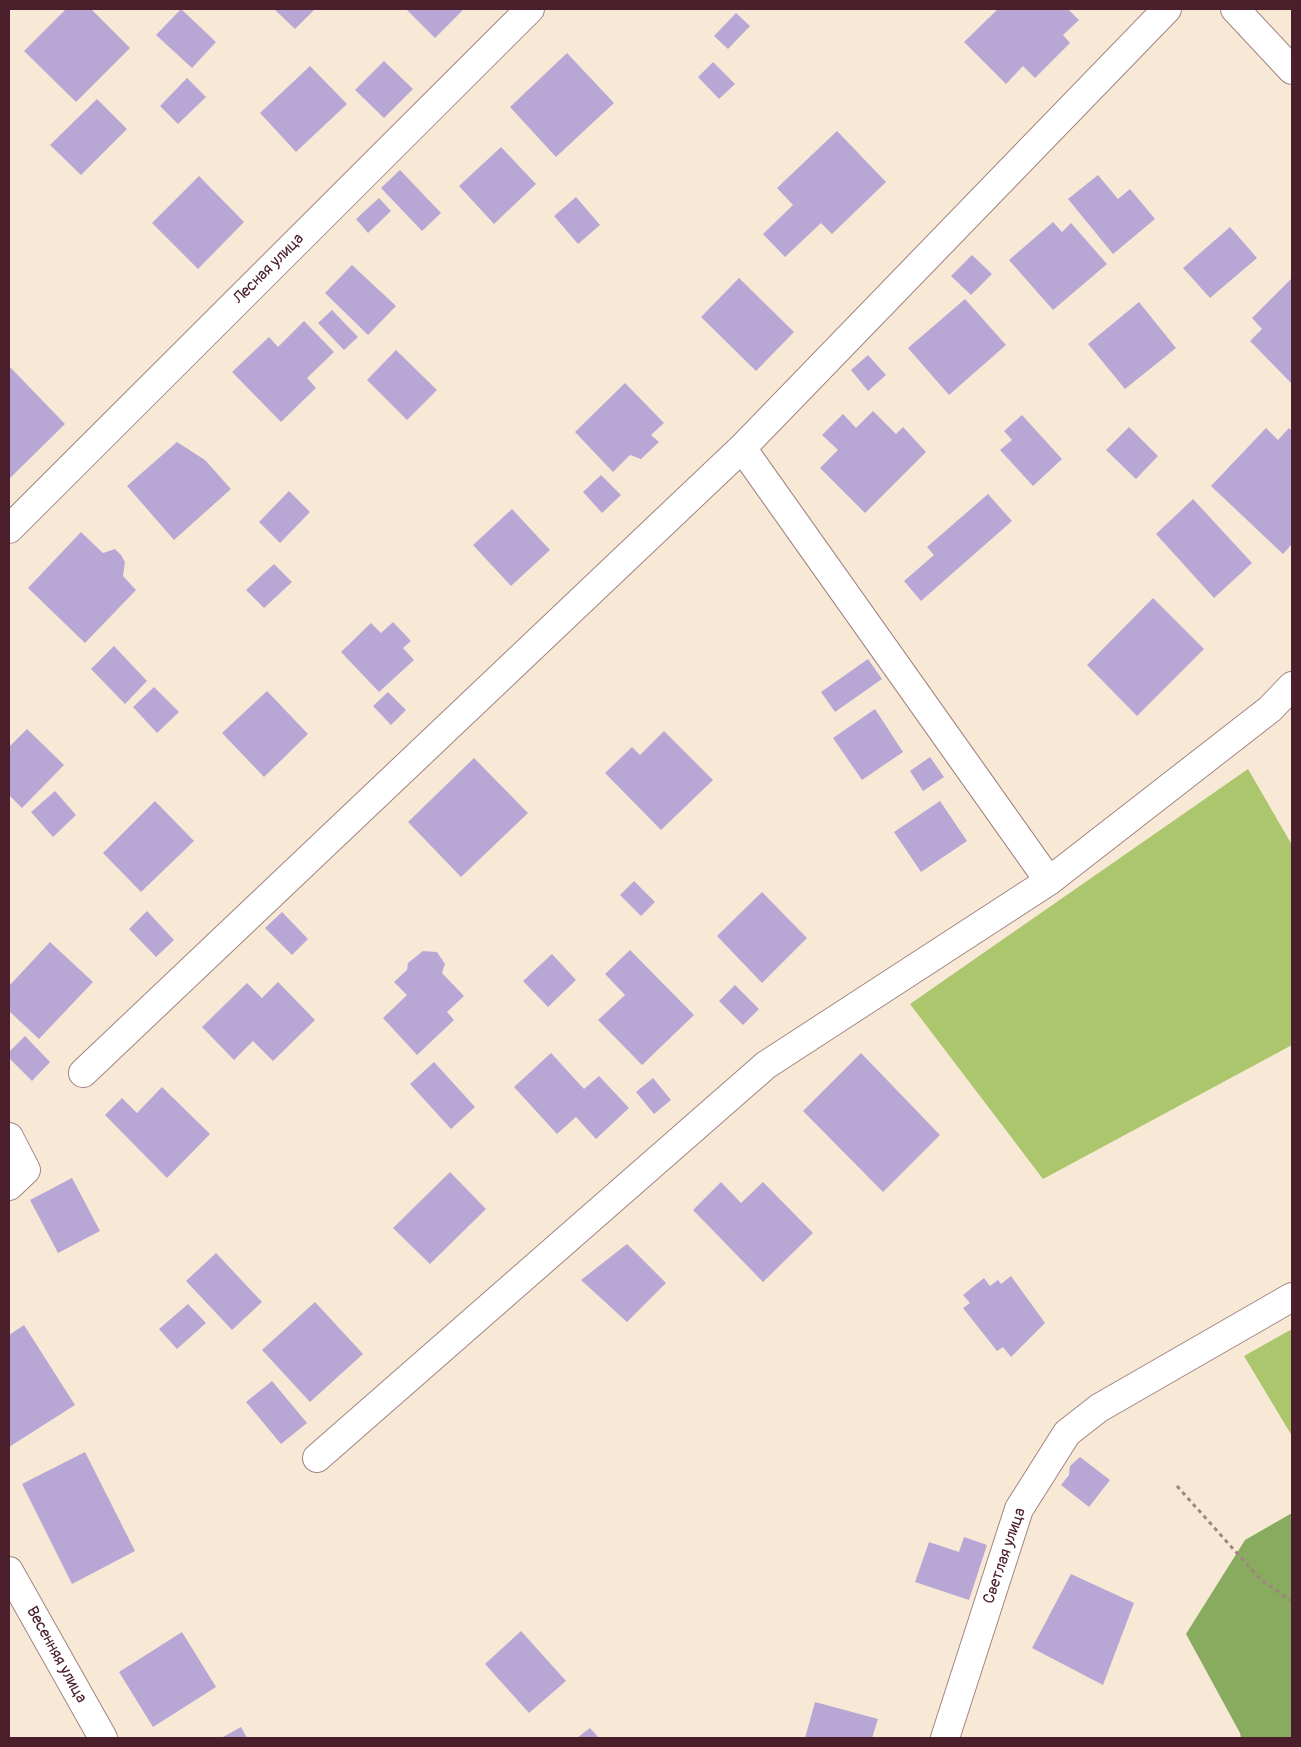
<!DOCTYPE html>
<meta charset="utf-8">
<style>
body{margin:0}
#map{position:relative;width:1301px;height:1747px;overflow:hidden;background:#f8e9d7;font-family:Pangolin,sans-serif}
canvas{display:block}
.frame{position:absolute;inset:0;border:10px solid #4a1f2b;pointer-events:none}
</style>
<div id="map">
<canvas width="1301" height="1747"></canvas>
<div class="frame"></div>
</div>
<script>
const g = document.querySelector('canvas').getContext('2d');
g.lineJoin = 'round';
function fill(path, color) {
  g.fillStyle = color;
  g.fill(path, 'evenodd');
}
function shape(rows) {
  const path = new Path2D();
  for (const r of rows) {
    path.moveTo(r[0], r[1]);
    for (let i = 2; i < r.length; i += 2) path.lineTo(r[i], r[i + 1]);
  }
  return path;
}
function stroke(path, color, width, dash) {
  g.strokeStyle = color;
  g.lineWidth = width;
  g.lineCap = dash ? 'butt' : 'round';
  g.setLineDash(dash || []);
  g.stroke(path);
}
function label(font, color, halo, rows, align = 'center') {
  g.font = font + ' Pangolin,sans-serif';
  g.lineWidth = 4;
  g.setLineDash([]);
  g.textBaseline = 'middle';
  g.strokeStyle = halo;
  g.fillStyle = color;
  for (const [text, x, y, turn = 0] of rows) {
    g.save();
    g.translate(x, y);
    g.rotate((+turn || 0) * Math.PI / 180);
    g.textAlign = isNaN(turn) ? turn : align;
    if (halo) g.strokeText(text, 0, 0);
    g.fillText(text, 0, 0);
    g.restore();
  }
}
fill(shape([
 [1248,769,1292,845,1292,1045,1043,1179,910,1004],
 [1292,1329,1292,1436,1244,1356]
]), '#abc66c');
fill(shape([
 [1292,1513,1292,1738,1241,1738,1240,1733,1186,1634,1245,1540]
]), '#88ab60');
fill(shape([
 [66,9,91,9,130,48,76,102,24,51],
 [181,9,216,42,192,68,156,35],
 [274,9,315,9,295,29],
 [406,9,464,9,435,38],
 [998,9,1068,9,1079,20,1063,35,1070,43,1035,78,1023,66,1006,84,964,42],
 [736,13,750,26,728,49,714,36],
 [567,53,614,103,556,157,510,107],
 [384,61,413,89,384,118,355,90],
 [713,62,735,84,719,99,698,77],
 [310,66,347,104,296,152,260,113],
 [187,78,206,97,178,124,160,106],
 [97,99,127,129,81,175,50,145],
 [837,131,886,182,832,234,821,223,785,257,763,234,793,205,777,188],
 [501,147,536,184,494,224,459,186],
 [400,170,441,213,422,231,381,188],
 [1098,175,1118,199,1130,189,1155,219,1113,254,1068,199],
 [199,176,244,222,198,269,152,223],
 [576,197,600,225,578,244,554,216],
 [379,198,391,211,368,233,356,219],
 [1053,222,1062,232,1071,223,1107,264,1053,310,1009,260],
 [1230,227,1257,258,1210,298,1183,268],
 [972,255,992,274,971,295,951,276],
 [352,265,396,306,368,335,325,293],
 [739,278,794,332,756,371,701,317],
 [1292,278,1292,384,1250,341,1262,329,1252,318],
 [965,299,1006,345,949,395,908,348],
 [1139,302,1176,348,1125,389,1088,344],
 [332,310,358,337,344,350,318,323],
 [304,321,334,352,307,378,316,388,281,422,232,372,269,337,278,347],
 [396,350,437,390,407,420,367,380],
 [868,355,886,375,868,391,851,370],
 [9,366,65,424,9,479],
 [625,383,664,423,651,435,659,442,641,459,630,455,613,472,575,432],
 [873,411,896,434,903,427,926,452,865,513,820,468,838,450,822,435,843,414,856,428],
 [1022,415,1062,459,1033,486,1000,450,1012,440,1004,431],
 [1129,427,1158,456,1136,479,1106,450],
 [1266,428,1278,440,1289,428,1292,431,1292,544,1283,554,1211,486],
 [177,442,205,460,231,489,174,540,127,486],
 [601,475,621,495,602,513,583,492],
 [289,491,310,512,280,543,259,522],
 [988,494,1012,521,921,601,904,581,934,555,927,547],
 [1193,499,1252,563,1214,598,1156,534],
 [512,509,550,550,511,586,473,545],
 [81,532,103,553,115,549,121,555,125,562,123,576,136,590,85,643,28,588],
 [274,564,292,582,264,608,246,590],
 [1153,598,1204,649,1137,716,1087,665],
 [393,622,411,641,403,648,414,660,379,692,341,652,371,623,381,633],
 [114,646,147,681,125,704,91,669],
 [868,659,882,679,835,712,821,692],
 [154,687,179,712,157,733,133,707],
 [267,691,308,734,264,777,222,733],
 [388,692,406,710,391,725,373,706],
 [875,709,903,752,862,780,833,738],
 [27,729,64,765,22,808,9,795,9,747],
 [664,731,713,780,661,830,605,773,632,747,640,755],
 [930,757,944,777,923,791,910,771],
 [474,758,528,813,461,877,408,822],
 [55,791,76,815,53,837,31,812],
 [155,801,194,841,141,892,103,853],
 [940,801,967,841,921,872,894,832],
 [634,881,655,902,641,916,620,895],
 [762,892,807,938,762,983,717,936],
 [147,911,174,940,156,957,129,929],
 [282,912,308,939,292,955,265,928],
 [50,942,93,982,39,1039,9,1011,9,986],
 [630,950,694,1015,642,1065,598,1020,625,995,605,974],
 [423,951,437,952,445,964,442,973,464,996,447,1012,454,1020,417,1055,383,1018,407,995,394,982,407,970,408,963],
 [552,954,576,980,548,1007,523,981],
 [278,982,315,1020,273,1061,253,1041,234,1060,202,1027,247,983,262,998],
 [735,985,759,1009,743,1025,719,1001],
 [25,1036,50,1062,32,1081,9,1058,9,1052],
 [551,1053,584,1089,599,1076,629,1108,596,1139,576,1117,557,1134,514,1087],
 [861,1053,940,1135,883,1192,803,1111],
 [434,1062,475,1107,451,1129,410,1084],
 [653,1078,671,1100,654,1114,636,1092],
 [162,1087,210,1134,167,1178,105,1115,122,1098,137,1113],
 [450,1172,486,1209,430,1264,393,1228],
 [72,1178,100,1231,58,1253,30,1200],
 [721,1182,741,1203,763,1182,813,1233,763,1282,693,1210],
 [627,1244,666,1283,627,1322,581,1280],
 [216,1253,262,1302,232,1330,186,1281],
 [1011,1276,1045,1323,1011,1357,1003,1347,997,1351,963,1308,970,1303,963,1295,984,1278,990,1286,998,1280,1001,1284],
 [315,1302,363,1354,310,1402,262,1350],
 [188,1304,206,1323,177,1349,159,1329],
 [24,1325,75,1405,9,1447,9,1335],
 [272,1381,307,1423,281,1444,246,1402],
 [85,1452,135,1551,72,1584,22,1484],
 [1080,1457,1110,1480,1089,1507,1061,1485,1069,1475,1070,1466],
 [964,1537,987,1545,969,1600,915,1582,929,1542,959,1552],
 [1071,1574,1134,1603,1103,1685,1032,1648],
 [521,1631,566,1681,529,1713,485,1664],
 [182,1632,216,1687,153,1727,119,1672],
 [815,1702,878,1719,872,1738,805,1738],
 [241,1727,247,1738,221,1738],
 [590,1728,599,1738,577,1738]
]), '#b8a7d5');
const minor = shape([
 [1235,9,1292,70],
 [742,448,1049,881],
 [9,529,530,9],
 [83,1073,742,448,1167,9],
 [9,1137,26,1170,9,1186],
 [317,1458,766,1065,1049,881,1270,709,1292,686],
 [9,1571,103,1738],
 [945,1738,1019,1509,1067,1433,1099,1408,1292,1297]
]);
stroke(minor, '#a18481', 30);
stroke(shape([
 [1177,1486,1261,1580,1292,1601]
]), '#a18481', 3, [4, 4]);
stroke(minor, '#fff', 28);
label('16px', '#4a1f2b', '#fff', [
 ["Лесная улица",269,269,-45],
 ["Светлая улица",1005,1556,-71],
 ["Весенняя улица",56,1655,61]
]);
</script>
